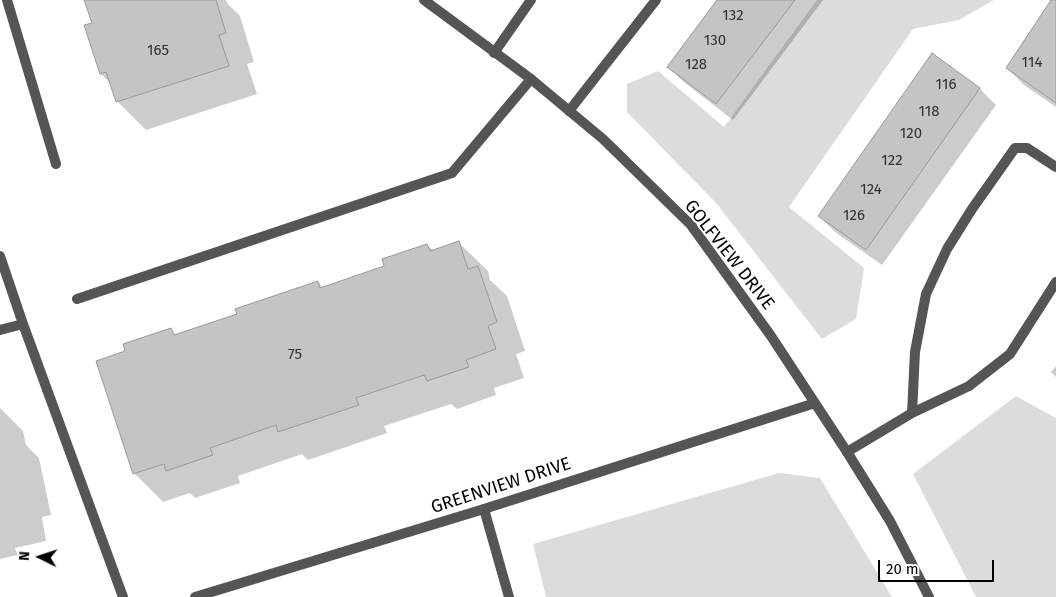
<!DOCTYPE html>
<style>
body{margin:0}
#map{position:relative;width:1056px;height:597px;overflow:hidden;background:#fff;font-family:"Fira Sans",sans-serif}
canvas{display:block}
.north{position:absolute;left:15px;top:532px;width:50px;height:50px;-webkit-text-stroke:4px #fff;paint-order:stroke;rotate:274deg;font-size:14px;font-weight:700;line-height:20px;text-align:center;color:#000}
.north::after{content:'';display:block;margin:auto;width:18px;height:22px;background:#000;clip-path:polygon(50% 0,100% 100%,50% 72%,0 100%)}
.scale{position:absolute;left:878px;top:560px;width:116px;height:22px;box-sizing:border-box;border:2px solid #000;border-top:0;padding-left:6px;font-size:15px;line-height:18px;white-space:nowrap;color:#000;-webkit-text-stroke:4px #fff;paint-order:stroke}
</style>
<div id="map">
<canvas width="1056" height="597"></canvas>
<div class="north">N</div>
<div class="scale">20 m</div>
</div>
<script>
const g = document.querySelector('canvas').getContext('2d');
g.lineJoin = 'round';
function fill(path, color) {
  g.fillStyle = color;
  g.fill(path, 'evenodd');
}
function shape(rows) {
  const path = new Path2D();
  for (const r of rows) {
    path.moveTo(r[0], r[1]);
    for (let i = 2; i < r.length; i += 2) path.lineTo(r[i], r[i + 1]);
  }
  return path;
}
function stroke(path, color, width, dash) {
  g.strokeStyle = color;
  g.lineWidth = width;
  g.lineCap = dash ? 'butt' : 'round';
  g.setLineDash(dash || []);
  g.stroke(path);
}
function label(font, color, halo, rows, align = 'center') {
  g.font = font + ' "Fira Sans",sans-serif';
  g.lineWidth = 4;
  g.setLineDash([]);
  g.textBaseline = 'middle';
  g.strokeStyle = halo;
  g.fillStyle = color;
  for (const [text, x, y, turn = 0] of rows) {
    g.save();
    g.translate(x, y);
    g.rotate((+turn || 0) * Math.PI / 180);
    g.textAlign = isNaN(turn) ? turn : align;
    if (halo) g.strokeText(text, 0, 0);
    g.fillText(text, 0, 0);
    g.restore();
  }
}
fill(shape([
 [817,0,994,0,959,20,913,29,789,207,864,268,856,319,822,339,717,204,627,112,627,84,658,71,724,127],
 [1016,396,1056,418,1056,597,976,597,913,474],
 [779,473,820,478,892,597,546,597,533,544]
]), '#dcdcdc');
fill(shape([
 [86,0,226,0,228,4,240,16,254,62,247,64,257,94,146,130,117,101,112,85,101,74,86,26,93,23],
 [719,0,823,0,733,120,685,83,668,67],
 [1056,30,1056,107,1024,85,1007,68],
 [933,55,980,89,996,105,882,265,835,232,819,216],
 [459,243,488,271,490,280,507,296,525,351,516,354,524,378,494,388,496,395,457,409,451,404,384,426,387,433,308,460,302,454,238,476,240,483,195,498,190,493,163,502,134,473,126,352,171,330,177,336,238,315,318,282,323,288,386,266,427,245,434,251],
 [1056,366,1056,377,1051,372],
 [0,408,23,431,26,445,39,458,51,515,42,517,46,541,15,548,18,555,0,559]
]), '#0003');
const building = shape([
 [84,0,216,0,226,33,219,35,229,66,116,102,106,72,100,74,84,25,92,23,84,0],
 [717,0,795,0,716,104,667,67,717,0],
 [1051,0,1056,0,1056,103,1006,68,1051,0],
 [932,53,980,88,866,250,818,216,932,53],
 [459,241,468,269,478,266,497,322,488,326,496,349,466,360,469,367,427,381,424,375,356,398,359,405,278,432,276,425,210,448,213,455,166,471,164,464,133,474,96,361,125,351,123,344,171,328,174,335,237,314,235,309,318,281,320,288,384,266,382,259,427,244,430,251,459,241]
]);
fill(building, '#c4c4c4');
stroke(building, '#999', 1);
stroke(shape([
 [7,0,56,164],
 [494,53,531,0],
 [569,111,656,0],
 [1056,167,1027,148,1015,148,972,209,947,249,926,294,915,352,912,413,969,386,1010,354,1056,282],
 [0,256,23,324,123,597],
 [77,299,452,173,531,79],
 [0,330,23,324],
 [847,452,912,413],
 [484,509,509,597]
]), '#555', 10);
stroke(shape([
 [424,0,531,79,603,139,691,225,771,336,847,452,890,521,929,597],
 [195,597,484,509,815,403]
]), '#555', 10);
label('15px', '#313131', null, [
 ["132",733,16],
 ["130",715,41],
 ["165",158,51],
 ["114",1032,63],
 ["128",696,65],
 ["116",946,85],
 ["118",929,112],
 ["120",911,134],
 ["122",892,161],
 ["124",871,190],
 ["126",854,216],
 ["75",295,355]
]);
label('18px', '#000', '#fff', [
 ["GOLFVIEW DRIVE",729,255,52],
 ["GREENVIEW DRIVE",501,486,-18]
]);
</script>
